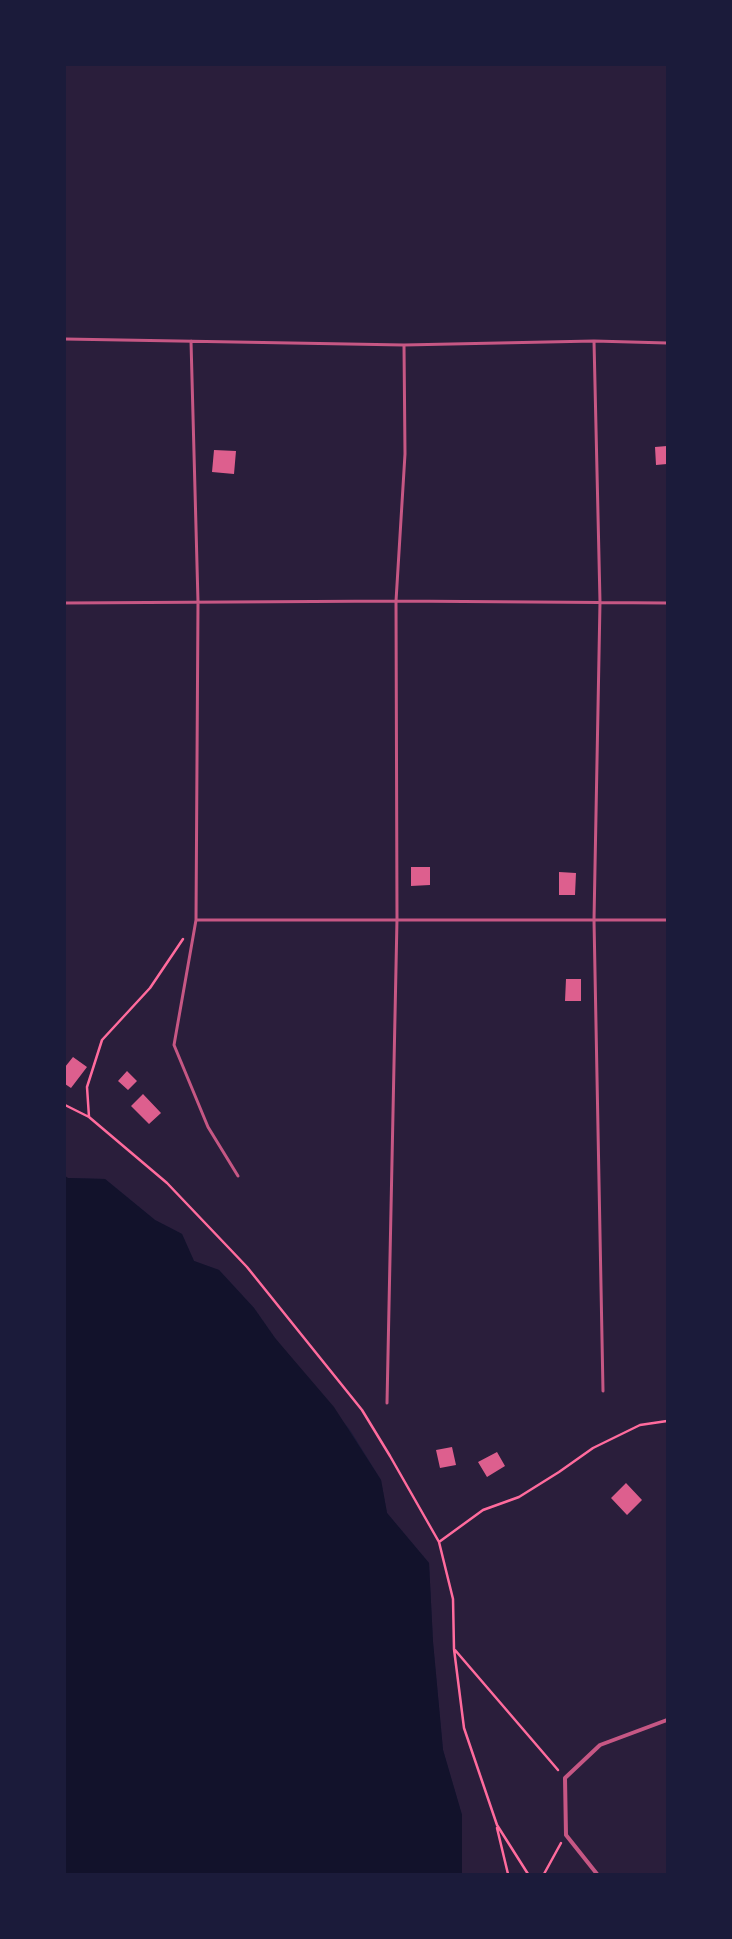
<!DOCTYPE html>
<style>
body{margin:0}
#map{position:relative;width:732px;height:1939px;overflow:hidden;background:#1b1b3a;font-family:Barlow,sans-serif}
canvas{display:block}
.frame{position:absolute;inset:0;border:66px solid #1b1b3a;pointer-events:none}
</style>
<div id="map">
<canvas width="732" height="1939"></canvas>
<div class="frame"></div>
</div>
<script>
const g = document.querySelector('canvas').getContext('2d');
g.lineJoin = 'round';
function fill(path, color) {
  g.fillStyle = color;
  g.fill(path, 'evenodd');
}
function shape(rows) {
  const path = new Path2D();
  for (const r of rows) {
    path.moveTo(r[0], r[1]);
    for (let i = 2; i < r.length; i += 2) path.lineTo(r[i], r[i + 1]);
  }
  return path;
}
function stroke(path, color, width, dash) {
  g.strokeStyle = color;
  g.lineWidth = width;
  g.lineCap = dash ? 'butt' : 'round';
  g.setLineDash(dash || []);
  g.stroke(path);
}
fill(shape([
 [65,65,667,65,667,1874,462,1874,462,1815,443,1750,433,1642,429,1563,387,1513,381,1480,350,1430,275,1338,254,1308,219,1270,194,1261,182,1234,155,1220,105,1179,68,1178,65,1176]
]), '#2a1e3b');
fill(shape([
 [65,1176,68,1178,105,1179,155,1220,182,1234,194,1261,219,1270,254,1308,275,1338,334,1407,381,1480,387,1513,429,1563,433,1642,443,1750,462,1815,462,1874,65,1874]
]), '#12122b');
fill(shape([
 [667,446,667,464,656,465,655,447],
 [214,450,236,451,234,474,212,472],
 [411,867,430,867,430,885,411,886],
 [559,872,576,873,575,895,559,895],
 [566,979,581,979,581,1001,565,1001],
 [73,1057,87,1067,71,1088,65,1084,65,1067],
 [127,1071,137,1081,128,1090,118,1081],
 [143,1094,161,1113,149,1124,131,1106],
 [452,1447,456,1465,440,1468,436,1450],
 [497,1452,505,1466,487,1477,478,1462],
 [626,1483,642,1500,627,1515,611,1498]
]), '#dd5f8e');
stroke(shape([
 [65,1105,89,1117,167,1183,247,1267,362,1410,390,1456,439,1542,453,1599,454,1649,464,1728,497,1825,528,1874],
 [89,1117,87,1087,102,1040,150,988,183,939],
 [439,1542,483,1510,519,1497,559,1472,593,1448,640,1425,667,1421],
 [455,1650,558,1770],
 [497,1828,508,1874],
 [544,1874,561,1843]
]), '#ff6b9d', 2.5);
stroke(shape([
 [65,339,404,345,594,341,667,343],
 [191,341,198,602,196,920,174,1045,208,1127,238,1176],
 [594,341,600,602,594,920,603,1391],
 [65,603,396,601,405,454,404,345],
 [196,920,667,920],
 [387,1403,397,919,396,601,667,603]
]), '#c65784', 3);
stroke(shape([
 [597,1874,566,1835,565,1778,600,1745,667,1720]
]), '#c65784', 4);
</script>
